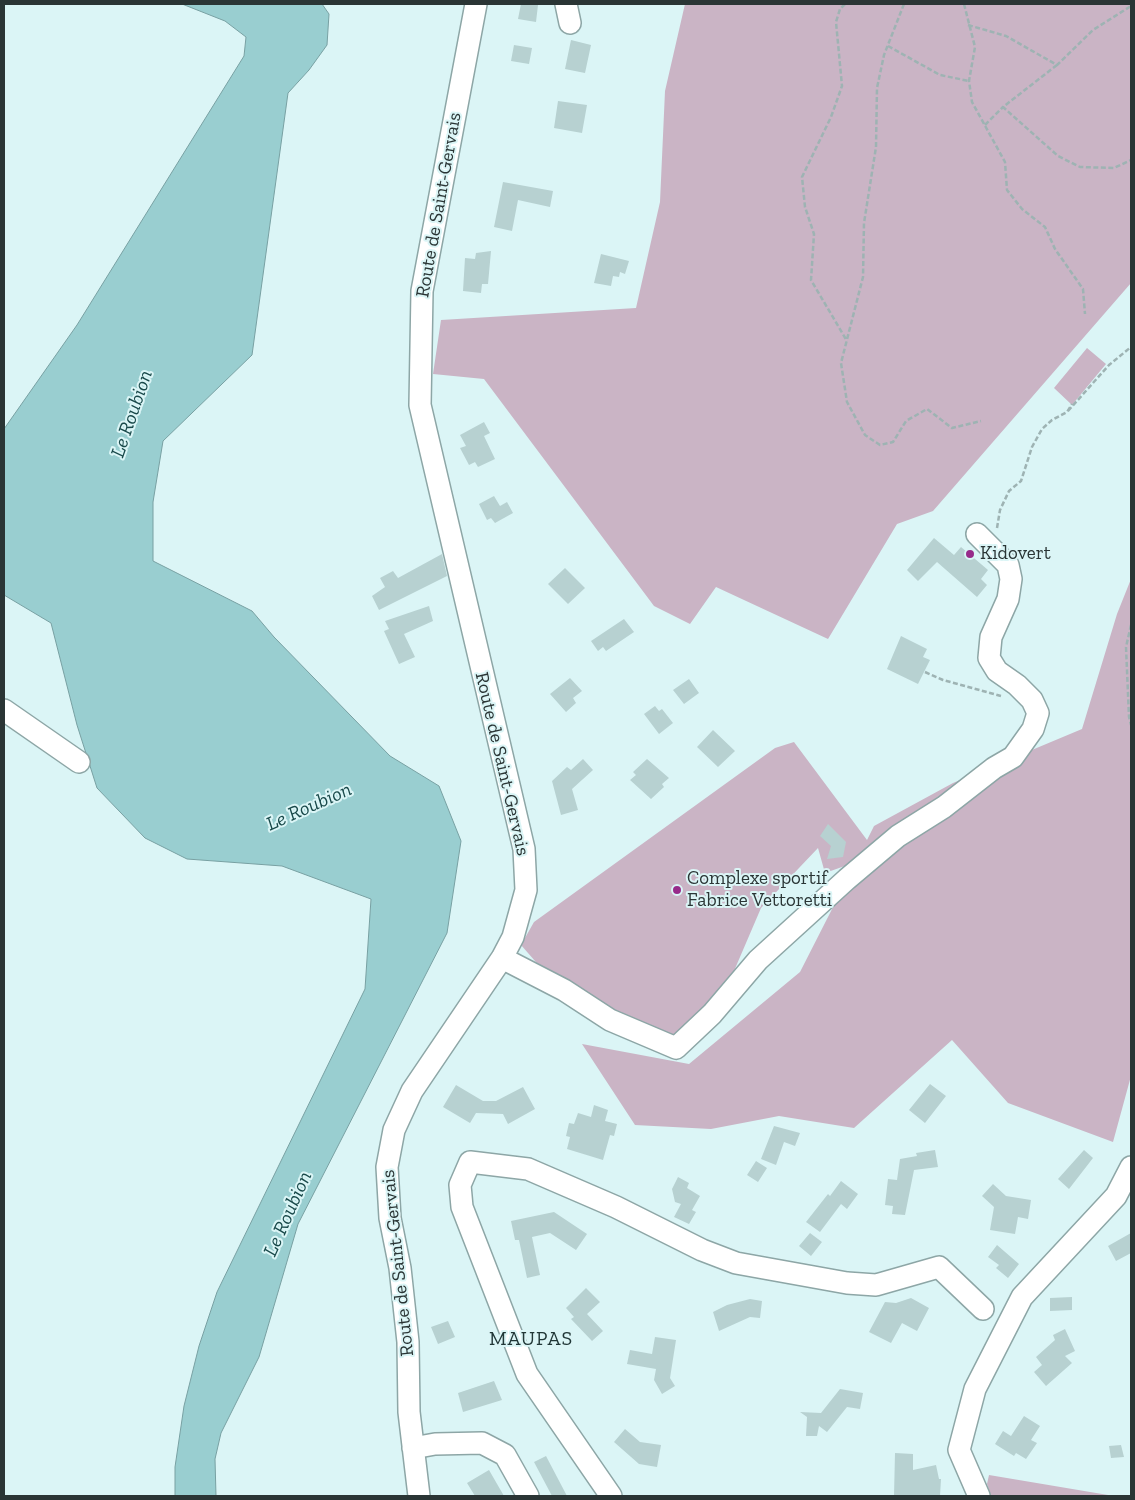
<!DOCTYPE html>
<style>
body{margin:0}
#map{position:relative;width:1135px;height:1500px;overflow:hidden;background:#dbf5f6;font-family:"Zilla Slab",serif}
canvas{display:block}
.frame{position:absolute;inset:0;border:5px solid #2a3535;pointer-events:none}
</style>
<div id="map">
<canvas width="1135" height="1500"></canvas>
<div class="frame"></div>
</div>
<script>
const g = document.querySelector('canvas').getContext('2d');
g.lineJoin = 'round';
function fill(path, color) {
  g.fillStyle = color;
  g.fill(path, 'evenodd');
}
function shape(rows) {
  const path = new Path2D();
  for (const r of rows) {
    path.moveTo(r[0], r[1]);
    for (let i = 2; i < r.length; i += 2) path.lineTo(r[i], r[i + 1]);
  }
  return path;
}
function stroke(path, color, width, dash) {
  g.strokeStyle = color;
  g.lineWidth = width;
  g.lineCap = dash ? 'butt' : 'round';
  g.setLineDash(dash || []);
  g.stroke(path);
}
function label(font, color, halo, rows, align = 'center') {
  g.font = font + ' "Zilla Slab",serif';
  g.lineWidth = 4;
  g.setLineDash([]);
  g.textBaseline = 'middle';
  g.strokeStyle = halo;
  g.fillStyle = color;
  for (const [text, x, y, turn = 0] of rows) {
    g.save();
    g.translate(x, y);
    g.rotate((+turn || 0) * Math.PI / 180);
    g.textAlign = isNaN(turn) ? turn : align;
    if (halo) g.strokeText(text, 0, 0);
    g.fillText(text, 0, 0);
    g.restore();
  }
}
fill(shape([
 [685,4,1131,4,1131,283,933,511,897,524,828,639,716,587,690,624,654,606,484,379,433,374,441,320,636,308,660,202,665,91],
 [1087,348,1106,364,1072,405,1054,388],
 [1131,579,1131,1076,1113,1142,1008,1103,952,1040,854,1128,779,1116,711,1129,635,1125,582,1044,689,1064,800,972,856,862,825,873,818,848,761,908,719,1006,679,1041,556,985,521,945,534,922,775,748,794,742,867,840,874,826,953,783,1082,729,1117,614],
 [989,1475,1114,1496,991,1496,987,1484]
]), '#cab4c5');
const water = shape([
 [182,4,322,4,329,14,327,45,309,70,288,93,252,355,163,441,153,502,153,561,252,611,274,637,390,756,439,786,461,841,447,933,298,1224,259,1357,221,1433,215,1459,216,1496,175,1496,175,1467,184,1406,199,1346,217,1292,365,989,371,899,282,866,187,859,145,838,97,788,77,725,51,623,4,595,4,429,77,325,244,56,246,37,225,21,182,4]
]);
fill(water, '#99ced0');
stroke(water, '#78a0a2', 1);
fill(shape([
 [521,4,538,5,536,22,518,19],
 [571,40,591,45,585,73,565,69],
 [514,45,532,48,529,64,511,61],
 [558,101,587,105,582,133,554,128],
 [503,182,553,191,550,207,518,200,512,231,494,227],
 [491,251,488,284,482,284,481,293,463,291,465,258,475,259,476,253],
 [601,254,629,261,625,274,620,272,619,277,613,276,611,286,594,283],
 [484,422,490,433,484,436,495,459,478,467,475,462,469,465,460,448,466,446,460,435],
 [494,496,500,506,507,502,513,513,495,523,491,518,487,520,479,504],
 [934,538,954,555,961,547,988,570,981,579,987,585,977,597,937,562,918,581,907,570],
 [442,554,447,576,379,610,372,596,385,587,380,578,393,571,398,578],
 [565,568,585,588,568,604,548,584],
 [429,606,433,621,404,634,415,657,399,664,384,631,389,629,385,621],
 [624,619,634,632,606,651,603,647,598,651,591,641],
 [901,636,927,649,923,657,930,660,918,684,887,669],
 [570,678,582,691,573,698,576,703,566,712,550,694],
 [689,679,699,693,684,704,673,690],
 [655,706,659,711,662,709,673,723,659,734,644,714],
 [713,730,735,751,718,767,697,747],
 [583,759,593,770,572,789,578,810,561,815,552,781,567,767,571,770],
 [647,759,669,778,662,784,664,787,651,799,630,780,636,775,633,772],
 [828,824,846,842,843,857,827,859,831,846,820,836],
 [930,1084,946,1096,925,1123,909,1110],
 [456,1085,483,1101,496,1101,523,1087,535,1109,508,1124,503,1114,476,1113,470,1123,443,1107],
 [594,1105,608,1110,605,1121,617,1124,614,1136,610,1135,603,1160,567,1149,570,1137,566,1136,569,1123,574,1124,578,1113,591,1117],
 [774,1126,800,1133,795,1146,784,1142,776,1165,761,1159],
 [935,1150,938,1167,914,1170,905,1215,892,1214,893,1206,885,1205,888,1179,897,1180,900,1159,917,1156,916,1153],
 [1084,1150,1093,1158,1069,1189,1058,1179],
 [756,1161,767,1168,758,1182,747,1175],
 [678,1177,689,1183,687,1188,700,1196,692,1210,696,1212,689,1224,674,1217,681,1204,675,1202,672,1189],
 [841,1181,858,1194,847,1209,841,1204,820,1232,806,1222,828,1194,830,1196],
 [993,1184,1006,1196,1031,1200,1028,1219,1018,1217,1015,1234,990,1230,994,1207,982,1196],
 [554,1212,587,1234,576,1250,550,1233,532,1237,540,1275,527,1278,519,1240,515,1240,511,1221],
 [810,1233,822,1242,811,1256,799,1246],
 [1131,1233,1131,1253,1116,1261,1108,1246],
 [997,1245,1019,1264,1008,1278,996,1268,999,1265,988,1257],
 [586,1288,600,1302,587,1314,603,1331,592,1341,571,1319,574,1317,566,1308],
 [1072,1297,1072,1310,1050,1311,1050,1298],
 [911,1298,929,1308,917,1331,902,1323,891,1343,869,1332,885,1302,896,1303],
 [750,1299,762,1301,760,1318,750,1317,719,1331,713,1312,727,1305],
 [448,1321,455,1337,438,1344,431,1327],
 [1065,1329,1075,1351,1065,1356,1072,1363,1046,1386,1034,1372,1042,1365,1036,1357,1055,1340,1053,1335],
 [655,1337,676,1340,670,1378,675,1386,662,1394,654,1380,656,1369,627,1364,630,1350,652,1354],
 [494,1381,502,1400,463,1412,458,1393],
 [840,1389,863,1393,860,1409,847,1407,827,1432,819,1426,817,1436,806,1436,807,1417,800,1412,821,1413],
 [1024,1416,1040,1426,1031,1440,1037,1443,1026,1459,1016,1453,1014,1456,995,1444,1003,1431,1011,1436],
 [625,1429,640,1442,661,1445,657,1467,639,1464,614,1442],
 [1121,1445,1124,1457,1111,1458,1109,1446],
 [895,1453,913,1454,913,1470,936,1465,939,1479,941,1479,940,1496,894,1496],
 [546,1456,567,1496,552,1496,534,1462],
 [489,1470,504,1496,475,1496,467,1483]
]), '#b7d1d1');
const minor = shape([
 [566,4,570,23],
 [4,710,79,762],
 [502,958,564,990,610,1020,676,1048,712,1014,758,960,847,879,898,836,944,807,994,768,1013,757,1033,729,1038,713,1032,700,1017,685,997,671,989,658,991,637,1008,599,1011,579,1008,565,977,534],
 [413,1448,435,1444,482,1443,505,1455,528,1496],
 [419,1496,409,1412,408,1342,400,1268,390,1218,387,1167,394,1130,412,1091,502,958,513,937,526,890,524,849,420,405,422,291,476,4],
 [611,1496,527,1374,462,1207,460,1185,470,1162,528,1169,616,1207,702,1250,736,1263,847,1283,876,1285,939,1267,983,1309],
 [979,1496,959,1450,975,1389,1022,1297,1116,1196,1131,1167]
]);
stroke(minor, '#8da6a6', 24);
stroke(shape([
 [845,4,840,9,836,22,842,86,831,117,802,177,805,207,814,234,811,280,847,341],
 [904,4,884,55,877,88,876,147,864,223,863,277,841,363,847,402,865,435,880,445,893,442,906,421,927,409,952,428,981,421],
 [964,4,975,47,969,81,972,102,1005,162,1007,190,1022,209,1045,227,1055,249,1083,289,1085,314],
 [968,25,1006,36,1057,65,1093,30,1131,6],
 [888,46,940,75,969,81],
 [1057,65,1003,107,1058,156,1080,167,1114,168,1131,160],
 [985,125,1003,107],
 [1068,411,1109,365,1131,347],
 [997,528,1000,510,1009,491,1021,481,1032,447,1042,429,1052,420,1067,412,1072,404],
 [1131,625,1126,647,1129,717,1131,725],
 [925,672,943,680,1001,696]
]), '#9eb3b3', 2.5, [5, 2.5]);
stroke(minor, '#fff', 21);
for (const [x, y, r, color] of [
 [970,554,5,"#972a8a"],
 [677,890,5,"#972a8a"]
]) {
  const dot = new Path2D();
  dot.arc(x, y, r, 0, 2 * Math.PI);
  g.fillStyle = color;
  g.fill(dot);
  stroke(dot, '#dbf5f6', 2);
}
label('19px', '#2a3535', '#dbf5f6', [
 ["Route de Saint-Gervais",439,205,-80],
 ["Route de Saint-Gervais",502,764,77],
 ["Route de Saint-Gervais",398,1263,-96]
]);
label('19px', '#2a3535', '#dbf5f6', [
 ["Kidovert",980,554],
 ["Complexe sportif",687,879],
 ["Fabrice Vettoretti",687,901]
], 'left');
label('italic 20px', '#19494a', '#dbf5f6', [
 ["Le Roubion",132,414,-71],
 ["Le Roubion",309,807,-24],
 ["Le Roubion",288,1214,-66]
]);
g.letterSpacing = '1px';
label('20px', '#213737', '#dbf5f6', [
 ["MAUPAS",531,1339]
]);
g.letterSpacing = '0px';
</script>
